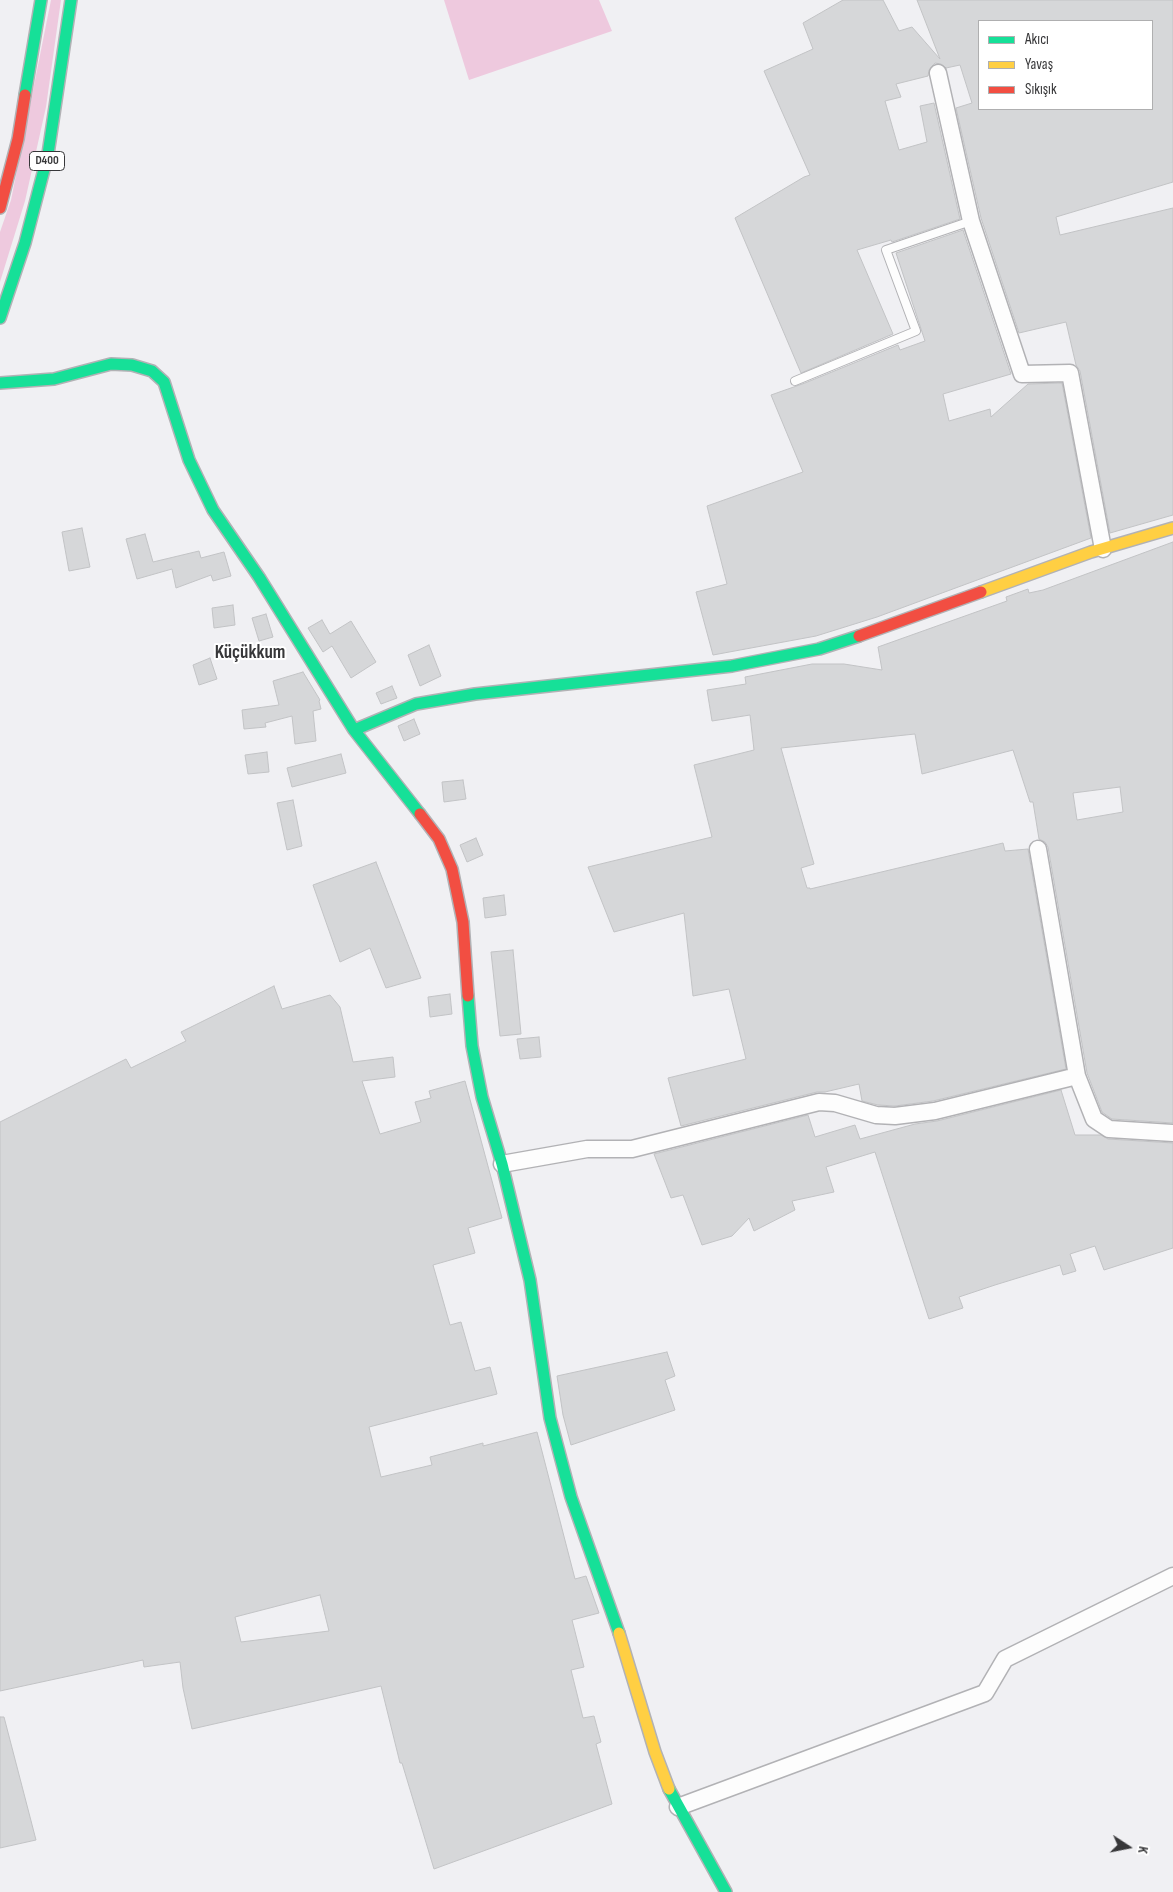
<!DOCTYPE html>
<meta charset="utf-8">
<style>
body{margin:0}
#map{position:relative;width:1173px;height:1892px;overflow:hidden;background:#f0f0f3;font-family:"Sofia Sans Condensed",sans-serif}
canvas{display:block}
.legend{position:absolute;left:978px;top:20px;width:175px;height:90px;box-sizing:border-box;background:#fff;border:1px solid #afafb0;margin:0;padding:6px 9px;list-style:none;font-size:15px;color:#373739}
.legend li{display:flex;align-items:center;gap:10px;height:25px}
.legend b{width:25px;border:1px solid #afafb0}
.north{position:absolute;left:1103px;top:1822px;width:50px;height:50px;-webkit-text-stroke:4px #fff;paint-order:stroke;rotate:101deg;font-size:14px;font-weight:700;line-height:20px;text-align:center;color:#373739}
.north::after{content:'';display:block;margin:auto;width:18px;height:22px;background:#373739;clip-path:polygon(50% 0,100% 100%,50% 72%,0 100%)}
</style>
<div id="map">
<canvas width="1173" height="1892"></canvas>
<ul class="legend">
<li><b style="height:6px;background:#16e098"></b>Akıcı</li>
<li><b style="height:6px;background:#ffcf43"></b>Yavaş</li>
<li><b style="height:6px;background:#f24e42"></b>Sıkışık</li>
</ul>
<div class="north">K</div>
</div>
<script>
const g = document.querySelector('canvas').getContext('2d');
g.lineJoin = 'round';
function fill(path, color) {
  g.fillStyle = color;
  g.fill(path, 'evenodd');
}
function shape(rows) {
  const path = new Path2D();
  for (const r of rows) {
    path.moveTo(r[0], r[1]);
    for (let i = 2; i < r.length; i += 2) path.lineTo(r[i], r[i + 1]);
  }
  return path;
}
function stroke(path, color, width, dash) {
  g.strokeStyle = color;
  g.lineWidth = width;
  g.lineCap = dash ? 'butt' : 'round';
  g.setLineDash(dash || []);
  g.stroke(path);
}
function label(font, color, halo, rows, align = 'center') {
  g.font = font + ' "Sofia Sans Condensed",sans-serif';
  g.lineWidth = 4;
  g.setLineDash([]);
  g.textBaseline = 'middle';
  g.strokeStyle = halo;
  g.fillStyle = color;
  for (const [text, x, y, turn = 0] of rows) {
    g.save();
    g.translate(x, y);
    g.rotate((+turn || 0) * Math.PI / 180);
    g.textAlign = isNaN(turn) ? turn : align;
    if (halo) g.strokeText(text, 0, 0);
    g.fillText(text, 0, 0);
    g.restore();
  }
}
fill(shape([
 [51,0,61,0,46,107,25,201,0,282,0,232,11,200],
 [444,0,599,0,612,31,469,80]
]), '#eec9de');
const building = shape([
 [843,0,883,0,899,31,912,27,940,59,917,0,1173,0,1173,182,1056,217,1060,235,1173,208,1173,515,1110,533,1080,371,1076,365,1066,322,1019,333,981,218,956,108,972,103,960,65,946,68,941,64,935,63,929,70,928,76,896,84,901,97,885,101,899,150,927,142,920,106,934,103,960,219,892,242,891,240,857,250,893,334,801,373,735,218,804,177,810,175,764,71,813,49,803,23,843,0],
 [979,21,1152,21,1152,109,979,109,979,21],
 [963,230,1011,374,943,394,949,421,990,409,991,417,1028,384,1062,383,1091,538,877,617,816,636,713,655,696,592,727,584,707,506,803,472,771,395,805,383,898,345,900,350,925,341,896,253,963,230],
 [82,528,90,567,69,571,62,532,82,528],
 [145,534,153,562,199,551,201,558,224,552,231,576,213,581,211,575,176,588,172,569,137,579,126,539,145,534],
 [1173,542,1173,1123,1112,1119,1102,1112,1087,1073,1048,847,1045,842,1039,839,1033,802,1030,802,1013,750,922,774,915,734,781,748,814,864,801,868,807,888,810,888,810,889,1003,843,1005,851,1028,849,1066,1069,933,1101,895,1106,878,1105,862,1101,859,1084,825,1092,817,1092,681,1126,668,1078,746,1059,729,989,693,996,684,913,614,932,588,867,712,837,694,765,754,750,750,715,712,721,707,690,746,684,745,677,812,664,844,664,882,670,878,647,1007,601,1006,597,1028,589,1029,593,1043,590,1173,542],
 [1120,787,1123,812,1077,820,1073,793,1120,787],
 [233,605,235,625,214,628,212,608,233,605],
 [266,614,273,637,259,641,252,618,266,614],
 [322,620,330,634,351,621,376,662,351,678,332,646,323,652,308,628,322,620],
 [429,645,441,676,420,686,408,655,429,645],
 [210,658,217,679,199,685,193,665,210,658],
 [303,672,320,700,319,701,321,709,313,711,316,741,295,744,292,716,265,723,266,727,244,729,242,710,279,705,273,681,303,672],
 [392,686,397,698,381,704,376,693,392,686],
 [414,719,420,734,404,741,398,726,414,719],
 [267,752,269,772,248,774,245,755,267,752],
 [341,754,346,773,292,787,287,768,341,754],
 [463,780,466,799,444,802,442,782,463,780],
 [293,800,302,846,287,850,277,803,293,800],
 [476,838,483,855,467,862,460,845,476,838],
 [376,862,421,978,386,988,370,948,340,962,313,885,376,862],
 [504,895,506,915,485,918,483,898,504,895],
 [513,950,521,1034,500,1036,491,952,513,950],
 [274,986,282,1009,330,995,340,1007,353,1062,393,1057,395,1077,362,1081,380,1134,421,1122,415,1102,431,1098,429,1091,465,1081,502,1218,468,1228,475,1253,433,1265,450,1325,461,1322,475,1371,490,1367,497,1394,369,1427,381,1477,432,1465,430,1457,483,1443,483,1446,537,1432,575,1579,586,1576,599,1613,572,1620,584,1667,571,1670,583,1718,594,1716,601,1742,596,1744,612,1804,434,1869,402,1763,400,1763,381,1686,192,1729,183,1688,180,1662,144,1667,143,1660,0,1691,0,1122,126,1059,131,1068,186,1041,181,1032,274,986],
 [320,1595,329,1631,241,1642,235,1617,320,1595],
 [450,994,452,1014,430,1017,428,997,450,994],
 [539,1037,541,1057,520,1059,517,1039,539,1037],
 [1061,1090,1075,1135,1101,1135,1108,1139,1173,1143,1173,1248,1104,1270,1095,1246,1070,1254,1076,1271,1063,1275,1060,1265,995,1285,959,1297,963,1308,929,1319,875,1152,826,1167,834,1192,792,1201,795,1210,754,1231,749,1218,732,1236,702,1245,683,1195,671,1198,654,1154,808,1115,815,1137,855,1125,860,1139,915,1124,937,1121,1061,1090],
 [667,1352,675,1376,665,1380,675,1410,571,1445,563,1415,557,1376,667,1352],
 [0,1717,4,1717,36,1840,0,1848,0,1717]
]);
fill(building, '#d6d7d9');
stroke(building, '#c2c3c5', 1);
const lane = shape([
 [795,381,916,331,886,250,971,221]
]);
const street = shape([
 [938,73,971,221,1022,374,1070,373,1103,549],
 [1038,849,1077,1076,1094,1119,1109,1129,1173,1133],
 [502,1164,587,1149,632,1149,819,1102,835,1103,876,1115,895,1116,935,1111,1077,1076],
 [678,1807,985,1693,1005,1659,1173,1576]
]);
const fast = shape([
 [25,95,41,0],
 [0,318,25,243,48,154,71,0],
 [0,383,54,379,111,364,132,365,152,371,164,382,189,460,213,510,259,577,354,730,420,814],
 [354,730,416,704,475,694,732,666,819,649,859,636],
 [468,996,472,1046,482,1097,502,1164,530,1280,550,1418,571,1497,619,1633],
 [669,1789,726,1892]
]);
const slow = shape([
 [981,592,1091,552,1173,528],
 [619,1633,655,1752,669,1789]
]);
const jam = shape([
 [0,208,18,139,25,95],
 [859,636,981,592],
 [420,814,439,839,452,869,463,922,468,996]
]);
stroke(lane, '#b2b2b5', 10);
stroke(street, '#b2b2b5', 19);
stroke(fast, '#b2b2b5', 14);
stroke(slow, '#b2b2b5', 14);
stroke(jam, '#b2b2b5', 14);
stroke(lane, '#fdfdfd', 8);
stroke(street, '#fdfdfd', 16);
stroke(fast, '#16e098', 11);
stroke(slow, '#ffcf43', 11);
stroke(jam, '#f24e42', 11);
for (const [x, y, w] of [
 [47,161,35]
]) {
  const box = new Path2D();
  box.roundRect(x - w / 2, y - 9.5, w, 19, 4);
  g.fillStyle = '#fff';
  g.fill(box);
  stroke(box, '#373739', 1);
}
label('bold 12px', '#373739', null, [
 ["D400",47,161]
]);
label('bold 19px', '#373739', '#fff', [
 ["Küçükkum",250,653]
]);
</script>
